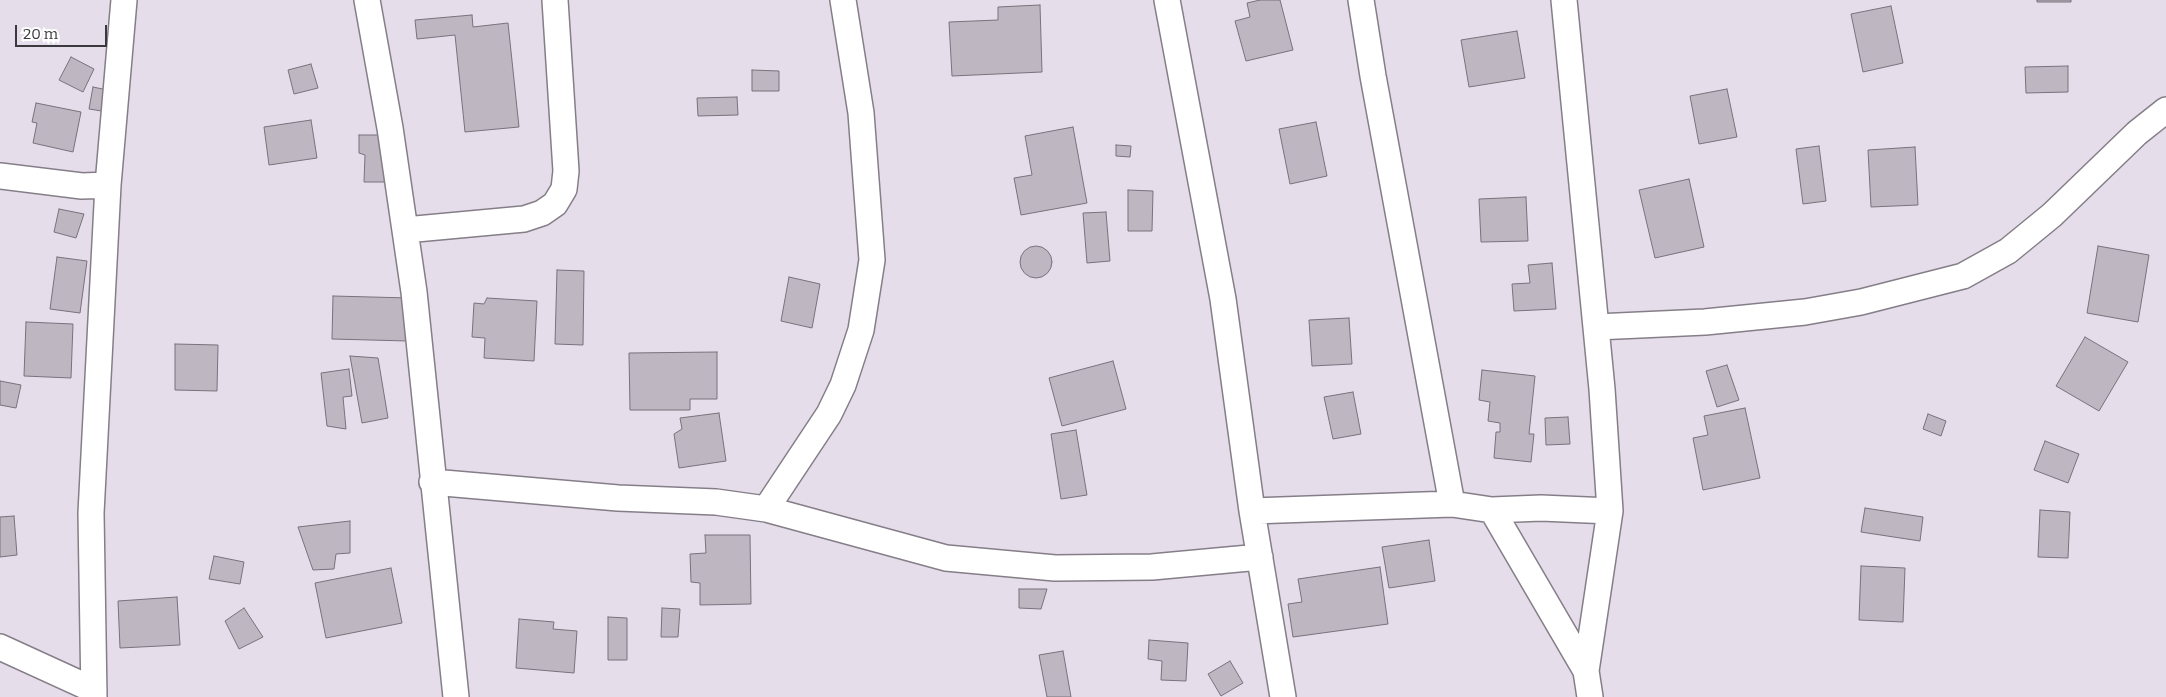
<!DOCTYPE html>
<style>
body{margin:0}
#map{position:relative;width:2166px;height:697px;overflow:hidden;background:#e5deea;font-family:Bitter,serif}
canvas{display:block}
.scale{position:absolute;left:15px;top:25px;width:92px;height:22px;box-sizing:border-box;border:2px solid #3c393e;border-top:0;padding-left:6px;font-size:15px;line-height:18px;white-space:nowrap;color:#3c393e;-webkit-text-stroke:4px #fff;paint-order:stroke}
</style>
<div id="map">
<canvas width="2166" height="697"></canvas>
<div class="scale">20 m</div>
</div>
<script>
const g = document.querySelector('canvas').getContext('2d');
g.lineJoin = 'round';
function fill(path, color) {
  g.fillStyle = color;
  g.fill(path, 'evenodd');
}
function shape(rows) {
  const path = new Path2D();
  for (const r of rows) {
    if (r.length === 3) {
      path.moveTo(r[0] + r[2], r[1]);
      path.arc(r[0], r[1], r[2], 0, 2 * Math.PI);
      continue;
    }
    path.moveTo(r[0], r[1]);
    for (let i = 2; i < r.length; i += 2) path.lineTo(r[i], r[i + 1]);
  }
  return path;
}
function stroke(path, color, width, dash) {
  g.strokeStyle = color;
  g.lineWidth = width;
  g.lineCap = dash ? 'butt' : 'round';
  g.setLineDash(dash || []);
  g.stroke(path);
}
const building = shape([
 [1260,0,1280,0,1293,50,1246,61,1235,21,1250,17,1247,3,1260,0],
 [2037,0,2071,0,2071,2,2037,2,2037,0],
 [1040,5,1042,72,952,76,949,22,998,20,998,7,1040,5],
 [1891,6,1903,63,1863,72,1851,14,1891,6],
 [472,15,473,27,508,23,519,127,465,132,455,35,417,39,415,20,472,15],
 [1517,31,1525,78,1469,87,1461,40,1517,31],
 [71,57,94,69,83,92,59,80,71,57],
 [311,64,318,88,294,94,288,70,311,64],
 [2068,66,2068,92,2026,93,2025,67,2068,66],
 [752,70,779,71,779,91,752,91,752,70],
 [93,87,112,91,108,112,89,109,93,87],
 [1727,89,1737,137,1699,144,1690,96,1727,89],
 [737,97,738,115,698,116,697,98,737,97],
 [36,103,81,112,73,152,33,143,37,123,32,122,36,103],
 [311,120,317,158,269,165,264,127,311,120],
 [1316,122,1327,176,1290,184,1279,129,1316,122],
 [1073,127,1087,203,1021,215,1014,178,1032,175,1025,136,1073,127],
 [359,135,387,135,387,182,364,182,365,155,359,153,359,135],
 [1116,145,1131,146,1130,157,1116,156,1116,145],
 [1819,146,1826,201,1803,204,1796,149,1819,146],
 [1915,147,1918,205,1871,207,1868,150,1915,147],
 [1689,179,1704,247,1655,258,1639,190,1689,179],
 [1128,190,1153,191,1152,231,1128,231,1128,190],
 [1526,197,1528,241,1481,242,1479,199,1526,197],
 [59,209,84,214,76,238,54,232,59,209],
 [1106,212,1110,261,1087,263,1083,213,1106,212],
 [2098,246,2149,255,2138,322,2087,313,2098,246],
 [1036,262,16],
 [57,257,87,261,80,313,50,309,57,257],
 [1552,263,1556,309,1514,311,1512,284,1530,283,1528,265,1552,263],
 [557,270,584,271,583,345,555,344,557,270],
 [789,277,820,284,812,328,781,321,789,277],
 [333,296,409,298,408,341,332,339,333,296],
 [487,298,537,301,534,361,484,358,485,338,472,337,474,303,484,304,487,298],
 [1349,318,1352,364,1312,366,1309,320,1349,318],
 [26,322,73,324,71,378,24,376,26,322],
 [2085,337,2128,362,2099,411,2056,386,2085,337],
 [175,344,218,345,217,391,175,390,175,344],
 [717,352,717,399,690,399,690,410,630,410,629,353,717,352],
 [350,356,378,358,388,418,362,423,350,356],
 [1113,361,1126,409,1062,426,1049,378,1113,361],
 [1727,365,1739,400,1717,407,1706,371,1727,365],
 [349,369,352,396,343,397,346,429,327,426,321,373,349,369],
 [1482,370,1535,376,1529,434,1534,434,1531,462,1494,458,1496,432,1500,432,1500,423,1488,421,1490,402,1479,400,1482,370],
 [0,381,21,385,16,408,0,405,0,381],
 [1353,392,1361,434,1333,439,1324,397,1353,392],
 [1745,408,1760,478,1703,490,1693,438,1708,435,1704,416,1745,408],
 [719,413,726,461,679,468,674,434,682,429,680,418,719,413],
 [1928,414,1946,421,1941,436,1923,429,1928,414],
 [1568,417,1570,444,1546,445,1545,418,1568,417],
 [1076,430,1087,495,1061,499,1051,434,1076,430],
 [2045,441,2079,454,2068,483,2034,470,2045,441],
 [1865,508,1923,517,1920,541,1861,532,1865,508],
 [2040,510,2070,512,2068,558,2038,557,2040,510],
 [14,516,17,555,0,557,0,517,14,516],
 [350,521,350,553,336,554,334,569,313,570,298,527,350,521],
 [705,535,750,535,751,604,700,605,700,583,691,582,690,554,706,553,705,535],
 [1429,540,1435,581,1389,588,1382,547,1429,540],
 [214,556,244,562,240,584,209,579,214,556],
 [1861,566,1905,568,1903,622,1859,620,1861,566],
 [1380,567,1388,624,1293,637,1288,604,1302,602,1298,579,1380,567],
 [391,568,402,623,326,638,315,583,391,568],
 [1019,589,1047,589,1041,609,1019,608,1019,589],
 [177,597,180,645,120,648,118,601,177,597],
 [244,608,263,637,239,649,225,621,244,608],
 [662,608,680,609,678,637,661,637,662,608],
 [608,617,627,618,627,660,608,660,608,617],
 [519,619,554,622,553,629,577,631,574,673,516,668,519,619],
 [1149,640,1188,643,1186,681,1161,680,1162,661,1148,659,1149,640],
 [1063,651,1071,697,1047,697,1039,655,1063,651],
 [1230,661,1243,683,1221,696,1208,674,1230,661]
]);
fill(building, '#beb7c2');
stroke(building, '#78727c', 1);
const street = shape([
 [367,0,390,128,414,292,456,697],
 [1167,0,1223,299,1252,511,1283,697],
 [1361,0,1373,76,1452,504],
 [1564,0,1602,389,1610,511,1586,671,1590,697],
 [0,176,82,186,108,185,91,513,94,697],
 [108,185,124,0],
 [405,230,524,219,542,213,555,204,564,189,566,171,555,0],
 [1596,327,1705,322,1805,312,1861,302,1963,276,2008,251,2052,215,2137,133,2166,110],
 [432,482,618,498,716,502,766,509,829,414,843,385,861,330,872,260,861,113,843,0],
 [766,509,946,558,1055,568,1152,567,1260,557],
 [1492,510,1586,671],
 [1252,511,1452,504,1492,510,1541,508,1610,511],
 [0,647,94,690]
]);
stroke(street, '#857e88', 28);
stroke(street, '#fff', 25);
</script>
